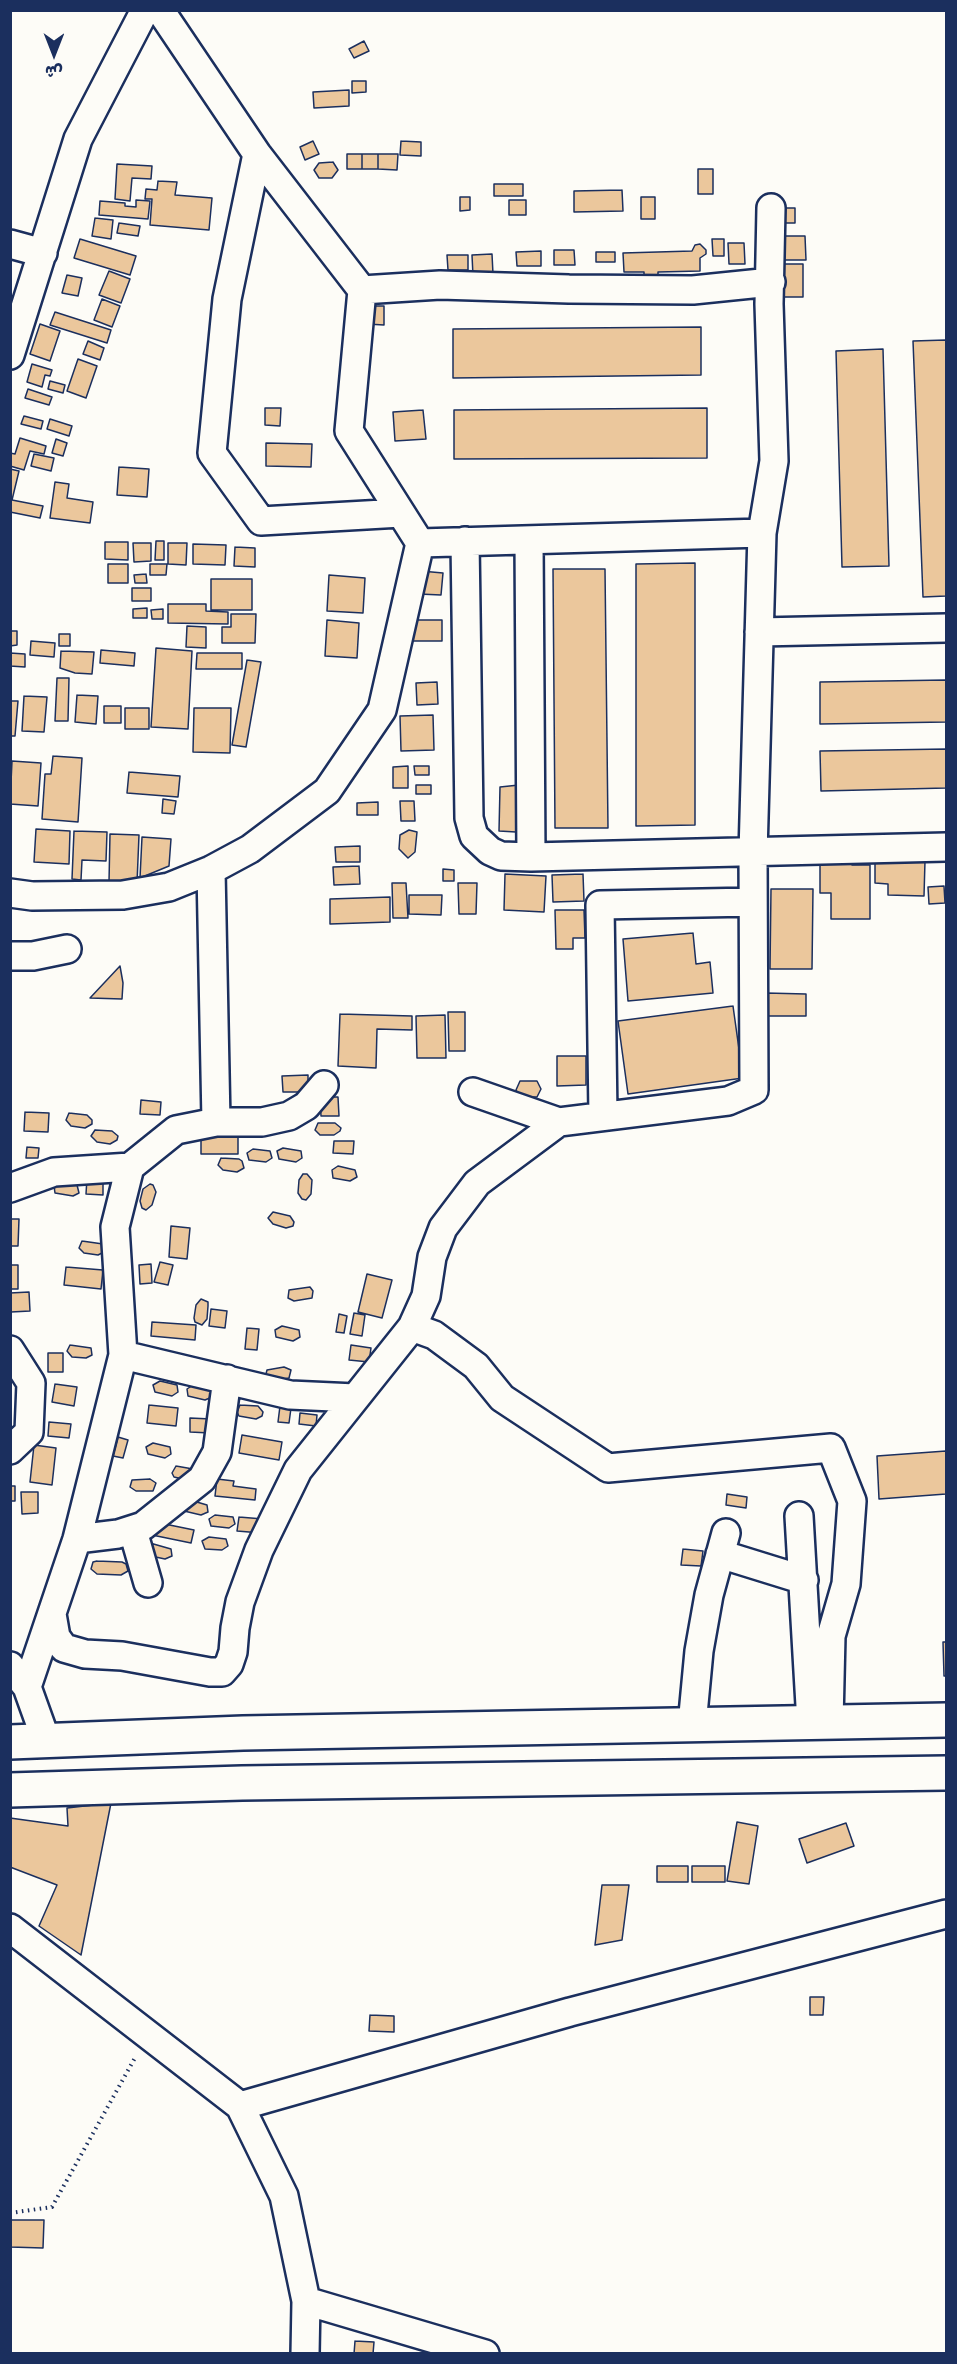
<!DOCTYPE html>
<meta charset="utf-8">
<style>
body{margin:0}
#map{position:relative;width:957px;height:2364px;overflow:hidden;background:#fdfcf7;font-family:Delius,"Playpen Sans Arabic",sans-serif}
canvas{display:block}
.frame{position:absolute;inset:0;border:12px solid #1b2f5e;pointer-events:none}
.north{position:absolute;left:24px;top:24px;width:60px;height:60px;-webkit-text-stroke:4px #fdfcf7;paint-order:stroke;rotate:180deg;font-size:16px;font-weight:700;line-height:24px;text-align:center;color:#1b2f5e}
.north::after{content:'';display:block;margin:auto;width:21px;height:27px;background:#1b2f5e;clip-path:polygon(50% 0,100% 100%,50% 72%,0 100%)}
</style>
<div id="map">
<canvas width="957" height="2364"></canvas>
<div class="frame"></div>
<div class="north">ش</div>
</div>
<script>
const g = document.querySelector('canvas').getContext('2d');
g.lineJoin = 'round';
function fill(path, color) {
  g.fillStyle = color;
  g.fill(path, 'evenodd');
}
function shape(rows) {
  const path = new Path2D();
  for (const r of rows) {
    path.moveTo(r[0], r[1]);
    for (let i = 2; i < r.length; i += 2) path.lineTo(r[i], r[i + 1]);
  }
  return path;
}
function stroke(path, color, width, dash) {
  g.strokeStyle = color;
  g.lineWidth = width;
  g.lineCap = dash ? 'butt' : 'round';
  g.setLineDash(dash || []);
  g.stroke(path);
}
const building = shape([
 [364,41,369,51,354,58,349,49,364,41],
 [352,81,366,81,366,92,352,93,352,81],
 [349,90,349,106,314,108,313,92,349,90],
 [313,141,319,154,305,160,300,147,313,141],
 [401,141,421,142,421,156,400,155,401,141],
 [347,154,362,154,362,169,347,169,347,154],
 [362,154,378,154,378,169,362,169,362,154],
 [378,154,398,154,397,170,378,169,378,154],
 [333,162,338,170,332,178,319,178,314,170,319,163,333,162],
 [117,164,152,166,151,179,132,178,130,201,115,199,117,164],
 [698,169,713,169,713,194,698,194,698,169],
 [158,181,177,182,175,195,212,198,209,230,150,225,152,199,145,199,146,189,157,190,158,181],
 [494,184,523,184,523,196,494,196,494,184],
 [622,190,623,211,574,212,574,191,622,190],
 [460,197,470,197,470,210,460,211,460,197],
 [641,197,655,197,655,219,641,219,641,197],
 [136,200,150,201,148,219,99,215,100,201,125,203,125,206,136,207,136,200],
 [509,200,526,200,526,215,509,215,509,200],
 [777,208,795,208,795,223,777,223,777,208],
 [95,218,113,220,111,239,92,236,95,218],
 [119,223,140,226,138,236,117,233,119,223],
 [781,236,805,236,806,260,782,260,781,236],
 [80,239,136,256,130,275,74,258,80,239],
 [712,239,724,239,724,256,713,256,712,239],
 [728,243,744,243,745,264,729,264,728,243],
 [700,244,706,250,706,254,700,258,700,271,658,272,658,277,644,278,644,272,624,272,623,253,692,251,695,245,700,244],
 [554,250,574,250,575,265,554,265,554,250],
 [541,251,541,266,517,266,516,252,541,251],
 [596,252,615,252,615,262,596,262,596,252],
 [492,254,493,274,473,276,472,255,492,254],
 [447,255,468,255,468,270,448,270,447,255],
 [781,264,803,264,803,297,782,297,781,264],
 [109,271,130,279,121,303,99,295,109,271],
 [67,275,82,278,78,296,62,293,67,275],
 [102,299,120,306,112,327,94,320,102,299],
 [368,306,384,306,384,325,367,324,368,306],
 [55,312,111,330,107,343,50,325,55,312],
 [40,324,60,331,50,361,30,354,40,324],
 [701,327,701,375,453,378,453,329,701,327],
 [946,340,946,596,923,597,913,341,946,340],
 [88,341,104,348,100,360,83,354,88,341],
 [883,349,889,566,842,567,836,351,883,349],
 [78,359,97,366,86,398,67,391,78,359],
 [32,364,52,370,50,376,45,375,42,387,27,382,32,364],
 [50,381,65,385,63,393,48,389,50,381],
 [28,389,52,397,49,405,25,398,28,389],
 [265,408,281,408,280,426,265,425,265,408],
 [707,408,707,458,454,459,454,410,707,408],
 [423,410,426,439,395,441,393,412,423,410],
 [24,416,43,421,41,429,21,424,24,416],
 [50,419,72,426,69,436,47,429,50,419],
 [20,438,46,446,44,454,30,451,24,470,10,466,10,453,15,454,20,438],
 [56,439,67,443,63,456,52,453,56,439],
 [266,443,312,444,311,467,266,466,266,443],
 [34,454,54,458,51,471,31,466,34,454],
 [119,467,149,469,147,497,117,495,119,467],
 [10,469,19,471,12,500,43,506,40,518,10,512,10,469],
 [55,482,69,484,67,498,93,502,90,523,50,518,55,482],
 [156,541,164,541,164,560,155,560,156,541],
 [105,542,128,542,128,560,105,559,105,542],
 [133,543,151,543,151,561,134,562,133,543],
 [168,543,187,543,186,565,168,564,168,543],
 [193,544,226,545,225,565,193,564,193,544],
 [235,547,255,548,255,567,234,566,235,547],
 [695,563,695,825,636,826,636,564,695,563],
 [108,564,128,564,128,583,108,583,108,564],
 [150,564,167,564,166,575,150,575,150,564],
 [553,569,605,569,608,828,555,828,553,569],
 [421,571,443,573,441,595,419,594,421,571],
 [146,574,147,583,135,583,134,575,146,574],
 [329,575,365,578,363,613,327,611,329,575],
 [211,579,252,579,252,610,211,610,211,579],
 [132,588,151,588,151,601,132,601,132,588],
 [168,604,206,604,206,611,228,612,228,624,168,623,168,604],
 [147,608,147,618,133,618,133,609,147,608],
 [163,609,163,619,152,619,151,610,163,609],
 [231,614,256,614,255,643,222,643,222,627,231,627,231,614],
 [327,620,359,623,357,658,325,656,327,620],
 [407,620,442,620,442,641,407,641,407,620],
 [187,626,206,627,206,648,186,647,187,626],
 [10,631,17,631,17,645,10,646,10,631],
 [59,634,70,634,70,646,59,646,59,634],
 [31,641,55,643,54,657,30,655,31,641],
 [156,648,192,651,188,729,151,727,156,648],
 [101,650,135,653,134,666,100,663,101,650],
 [61,651,94,652,92,674,75,673,60,668,61,651],
 [10,653,25,654,25,667,10,666,10,653],
 [197,653,242,653,242,669,196,669,197,653],
 [247,660,261,662,246,747,232,745,247,660],
 [57,678,69,678,68,721,55,721,57,678],
 [946,680,946,722,820,724,820,682,946,680],
 [437,682,438,704,417,705,416,683,437,682],
 [77,695,98,696,96,724,75,722,77,695],
 [24,696,47,697,44,732,22,731,24,696],
 [10,701,18,701,15,736,10,736,10,701],
 [104,706,121,706,121,723,104,723,104,706],
 [125,708,149,708,149,729,125,729,125,708],
 [194,708,231,708,230,753,193,752,194,708],
 [433,715,434,750,401,751,400,716,433,715],
 [946,749,946,788,821,791,820,751,946,749],
 [53,756,82,758,78,822,42,819,45,774,51,774,53,756],
 [12,761,41,763,38,806,10,804,12,761],
 [408,766,408,788,393,788,393,767,408,766],
 [414,766,429,766,429,775,415,775,414,766],
 [129,772,180,776,178,797,127,793,129,772],
 [416,785,431,785,431,794,416,794,416,785],
 [519,785,516,832,499,831,500,787,519,785],
 [163,799,176,801,174,814,162,813,163,799],
 [400,801,414,801,415,821,401,821,400,801],
 [378,802,378,815,357,815,357,803,378,802],
 [36,829,70,831,69,864,34,862,36,829],
 [409,830,417,832,415,852,408,858,399,849,400,835,409,830],
 [74,831,107,832,106,861,82,860,81,880,72,879,74,831],
 [110,834,139,835,137,883,109,882,110,834],
 [142,837,171,839,169,866,140,878,142,837],
 [360,846,360,862,336,862,335,847,360,846],
 [820,857,852,857,852,865,870,865,870,919,831,919,831,893,820,893,820,857],
 [875,860,925,861,924,896,888,895,888,884,875,883,875,860],
 [359,866,360,884,334,885,333,867,359,866],
 [443,869,454,870,454,881,443,881,443,869],
 [505,874,546,876,544,912,504,910,505,874],
 [583,874,584,901,553,902,552,875,583,874],
 [392,883,406,883,408,918,393,918,392,883],
 [458,883,477,883,476,914,459,914,458,883],
 [944,886,945,903,929,904,928,887,944,886],
 [771,889,813,889,812,969,770,969,771,889],
 [409,895,442,895,441,915,409,914,409,895],
 [390,897,390,922,330,924,330,899,390,897],
 [555,910,584,910,585,938,573,938,573,949,556,949,555,910],
 [693,933,696,964,710,962,713,993,628,1001,623,939,693,933],
 [120,966,123,983,122,999,90,998,120,966],
 [766,993,806,994,806,1016,766,1016,766,993],
 [733,1006,743,1078,628,1094,618,1021,733,1006],
 [448,1012,465,1012,465,1051,449,1051,448,1012],
 [340,1014,412,1016,412,1030,377,1029,376,1068,338,1066,340,1014],
 [445,1015,446,1058,417,1058,416,1016,445,1015],
 [557,1056,586,1056,586,1085,557,1086,557,1056],
 [308,1075,308,1092,283,1092,282,1076,308,1075],
 [520,1081,537,1081,541,1089,537,1097,520,1097,516,1090,520,1081],
 [320,1097,338,1097,339,1116,321,1116,320,1097],
 [141,1100,161,1102,160,1115,140,1114,141,1100],
 [25,1112,49,1113,48,1132,24,1131,25,1112],
 [69,1113,87,1115,92,1120,92,1124,85,1128,71,1126,66,1120,69,1113],
 [318,1123,335,1123,341,1128,340,1131,334,1135,320,1135,315,1130,318,1123],
 [95,1130,112,1131,118,1136,117,1140,110,1144,97,1142,91,1136,95,1130],
 [201,1135,238,1135,238,1154,201,1154,201,1135],
 [334,1141,354,1141,353,1154,333,1153,334,1141],
 [27,1147,39,1148,38,1158,26,1158,27,1147],
 [283,1148,301,1151,302,1158,296,1162,279,1159,277,1151,283,1148],
 [253,1149,270,1151,272,1158,266,1162,249,1160,247,1153,253,1149],
 [221,1158,239,1159,242,1161,244,1168,237,1172,223,1170,218,1165,221,1158],
 [338,1166,355,1170,357,1177,350,1181,333,1178,332,1170,338,1166],
 [303,1174,307,1174,312,1180,311,1194,306,1200,302,1199,298,1193,299,1180,303,1174],
 [87,1178,103,1179,103,1195,86,1194,87,1178],
 [60,1182,77,1185,79,1193,73,1196,55,1193,54,1186,60,1182],
 [150,1184,153,1185,156,1192,152,1205,146,1210,142,1208,140,1201,143,1189,150,1184],
 [273,1212,290,1216,294,1222,293,1226,286,1228,273,1224,268,1218,273,1212],
 [10,1219,19,1219,18,1246,10,1246,10,1219],
 [171,1226,190,1228,187,1259,169,1257,171,1226],
 [82,1241,103,1244,104,1252,98,1255,84,1253,79,1248,82,1241],
 [160,1262,173,1265,168,1285,154,1282,160,1262],
 [151,1264,152,1283,140,1284,139,1265,151,1264],
 [10,1265,18,1265,18,1289,10,1289,10,1265],
 [66,1267,103,1270,101,1289,64,1285,66,1267],
 [367,1274,392,1280,382,1318,358,1312,367,1274],
 [310,1287,313,1291,312,1298,294,1301,288,1298,289,1290,310,1287],
 [29,1292,30,1311,11,1312,10,1293,29,1292],
 [201,1299,208,1302,208,1306,207,1319,202,1325,195,1322,194,1318,196,1305,201,1299],
 [211,1309,227,1311,225,1328,209,1326,211,1309],
 [354,1313,365,1315,362,1336,350,1334,354,1313],
 [339,1314,347,1316,344,1333,336,1332,339,1314],
 [152,1322,196,1325,195,1340,151,1336,152,1322],
 [282,1326,299,1330,300,1337,293,1341,276,1337,275,1330,282,1326],
 [247,1328,259,1329,257,1350,245,1349,247,1328],
 [70,1345,91,1348,92,1355,86,1358,72,1357,67,1351,70,1345],
 [351,1345,371,1348,369,1362,349,1360,351,1345],
 [48,1353,63,1353,63,1372,48,1372,48,1353],
 [284,1367,291,1370,289,1378,272,1381,265,1378,267,1370,284,1367],
 [160,1381,177,1385,178,1392,172,1396,155,1392,153,1385,160,1381],
 [55,1384,77,1387,74,1406,52,1402,55,1384],
 [193,1385,211,1389,212,1397,205,1400,188,1396,187,1389,193,1385],
 [149,1405,178,1408,176,1426,147,1423,149,1405],
 [240,1405,258,1406,263,1412,262,1416,256,1419,239,1416,237,1412,240,1405],
 [280,1406,291,1408,289,1423,278,1422,280,1406],
 [300,1413,317,1415,316,1426,299,1424,300,1413],
 [190,1418,211,1419,210,1433,190,1432,190,1418],
 [49,1422,71,1424,69,1438,48,1436,49,1422],
 [242,1435,282,1442,279,1460,239,1453,242,1435],
 [118,1437,128,1440,123,1458,113,1456,118,1437],
 [153,1443,170,1447,171,1454,165,1458,148,1454,146,1447,153,1443],
 [34,1445,56,1448,52,1485,30,1482,34,1445],
 [946,1451,946,1494,879,1499,877,1456,946,1451],
 [176,1466,193,1469,191,1481,174,1477,172,1473,176,1466],
 [150,1479,156,1483,153,1491,136,1491,130,1487,132,1480,150,1479],
 [217,1479,234,1481,233,1486,256,1489,255,1500,215,1496,217,1479],
 [10,1486,15,1486,15,1501,10,1501,10,1486],
 [21,1492,38,1492,38,1513,22,1514,21,1492],
 [727,1494,747,1497,746,1508,726,1505,727,1494],
 [190,1500,207,1505,208,1512,201,1515,184,1511,182,1508,190,1500],
 [215,1515,233,1517,235,1524,229,1528,211,1526,209,1519,215,1515],
 [239,1517,263,1519,261,1533,237,1531,239,1517],
 [155,1522,194,1530,191,1543,152,1535,155,1522],
 [209,1537,226,1539,228,1546,222,1550,205,1549,202,1541,209,1537],
 [150,1543,171,1549,172,1556,165,1559,151,1556,150,1543],
 [683,1549,703,1551,701,1566,681,1565,683,1549],
 [97,1561,122,1562,126,1564,128,1571,121,1575,97,1574,91,1569,93,1562,97,1561],
 [943,1642,946,1642,946,1676,944,1676,943,1642],
 [111,1803,81,1955,39,1926,57,1885,10,1867,10,1818,68,1826,67,1808,111,1803],
 [737,1822,758,1826,749,1884,727,1881,737,1822],
 [846,1823,854,1846,807,1863,799,1839,846,1823],
 [657,1866,688,1866,688,1882,657,1882,657,1866],
 [692,1866,725,1866,725,1882,692,1882,692,1866],
 [602,1885,629,1885,622,1940,595,1945,602,1885],
 [810,1997,824,1997,823,2015,810,2015,810,1997],
 [370,2015,394,2016,394,2032,369,2031,370,2015],
 [10,2220,44,2220,43,2248,10,2247,10,2220],
 [355,2341,374,2342,373,2354,354,2354,355,2341]
]);
fill(building, '#ebc79c');
stroke(building, '#1b2f5e', 1.5);
const minor = shape([
 [257,154,227,299,212,453,261,521,401,513],
 [771,208,769,304,774,461,762,533,753,853,754,1090,728,1101,559,1122,477,1183,443,1228,432,1257,426,1296,412,1327,434,1335,476,1366,502,1398,608,1468,831,1448,852,1501,846,1584,831,1636,829,1722],
 [10,244,43,253],
 [362,290,440,285,569,289,693,290,771,282],
 [10,355,78,139,145,10],
 [529,540,531,857],
 [465,541,469,818,474,836,490,851,501,856,531,857,946,847],
 [420,543,762,533],
 [759,632,946,628],
 [211,870,216,1122],
 [10,893,32,896,123,895,169,887,211,870,250,849,327,791,382,710,420,543,349,431,362,290,257,154,160,10],
 [10,956,33,956,67,949],
 [473,1092,559,1122],
 [603,1116,600,905,753,902],
 [10,1188,54,1172,130,1167],
 [10,1350,31,1383,29,1432,10,1450],
 [123,1355,290,1395,355,1398],
 [799,1516,811,1723],
 [133,1531,148,1583],
 [77,1539,118,1534,143,1526,202,1479,217,1452,227,1379],
 [720,1554,804,1580],
 [52,1614,56,1637,64,1648,85,1654,122,1656,210,1672,222,1672,229,1664,233,1652,235,1628,240,1602,259,1550,298,1470,412,1327],
 [10,1666,27,1687,46,1740],
 [27,1687,77,1539,123,1355,115,1227,130,1167,176,1130,216,1122,262,1122,289,1116,306,1106,324,1085],
 [692,1725,699,1651,709,1595,726,1533],
 [10,1928,240,2106,284,2196,306,2301,305,2354],
 [240,2106,570,2012,946,1914],
 [306,2301,485,2354]
]);
const major = shape([
 [10,1742,243,1733,946,1720],
 [10,1790,242,1783,946,1773]
]);
stroke(minor, '#1b2f5e', 32);
stroke(major, '#1b2f5e', 38);
stroke(shape([
 [10,2213,52,2207,136,2056]
]), '#1b2f5e', 4, [1.5, 4.5]);
stroke(minor, '#fdfcf7', 27);
stroke(major, '#fdfcf7', 33);
</script>
